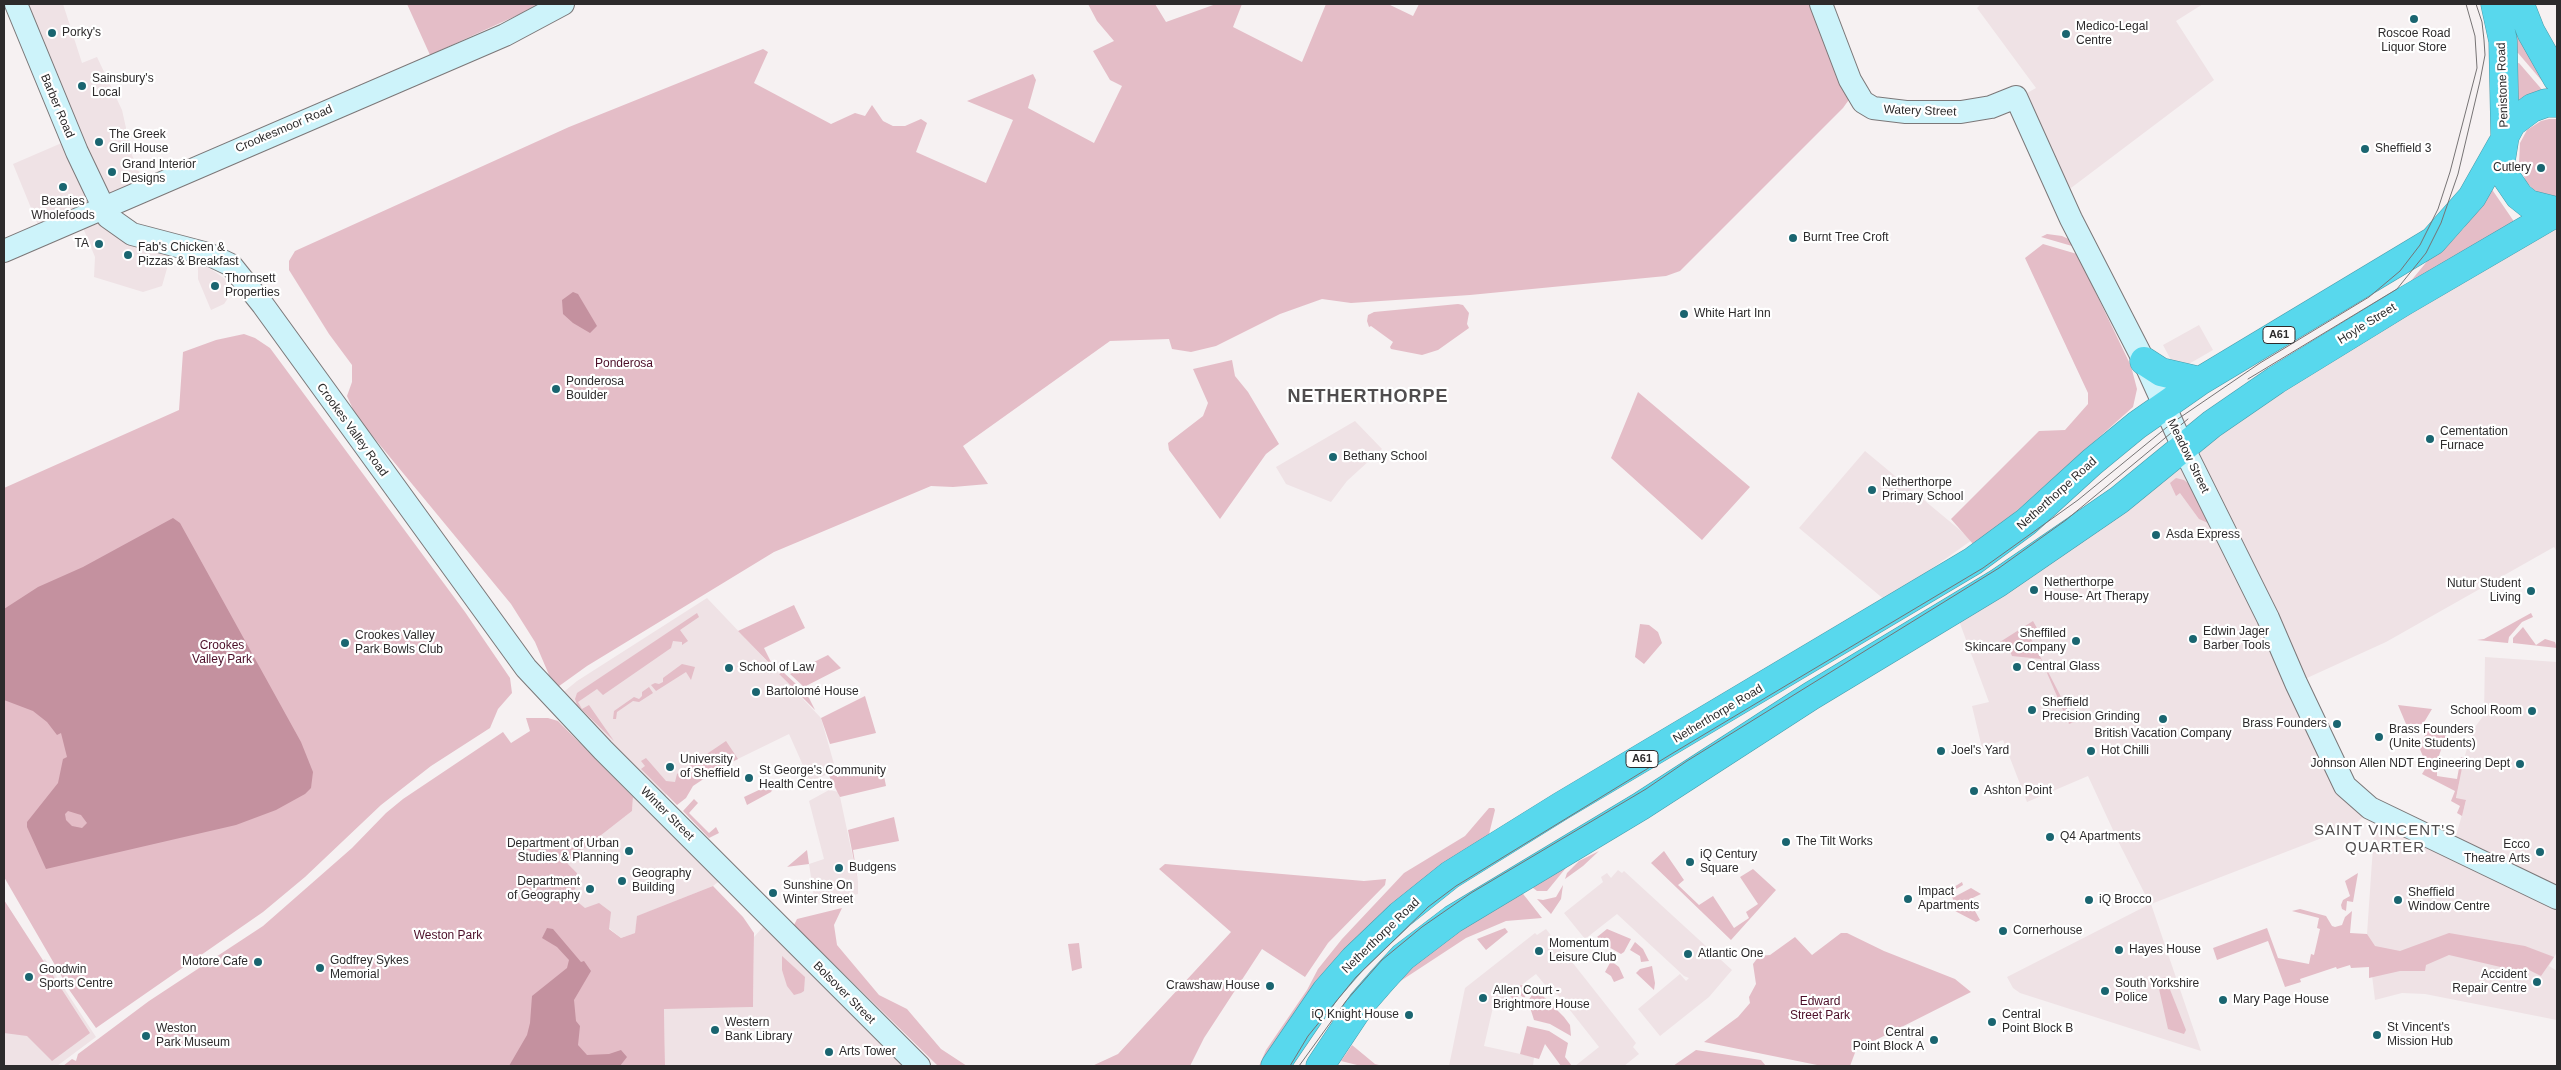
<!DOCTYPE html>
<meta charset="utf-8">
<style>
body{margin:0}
#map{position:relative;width:2561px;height:1070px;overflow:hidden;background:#f6f1f2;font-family:Helvetica,sans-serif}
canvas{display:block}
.frame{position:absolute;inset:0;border:5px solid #2d2b2c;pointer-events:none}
</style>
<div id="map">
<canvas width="2561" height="1070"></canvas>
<div class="frame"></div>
</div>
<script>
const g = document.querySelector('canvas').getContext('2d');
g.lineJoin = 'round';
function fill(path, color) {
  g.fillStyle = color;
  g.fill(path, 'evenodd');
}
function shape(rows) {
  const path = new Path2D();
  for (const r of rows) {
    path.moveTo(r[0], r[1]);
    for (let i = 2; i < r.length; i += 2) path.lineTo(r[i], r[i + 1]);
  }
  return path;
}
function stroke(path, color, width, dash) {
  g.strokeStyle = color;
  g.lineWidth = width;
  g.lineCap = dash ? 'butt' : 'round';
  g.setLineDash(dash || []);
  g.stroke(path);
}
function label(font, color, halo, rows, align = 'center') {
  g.font = font + ' Helvetica,sans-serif';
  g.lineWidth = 4.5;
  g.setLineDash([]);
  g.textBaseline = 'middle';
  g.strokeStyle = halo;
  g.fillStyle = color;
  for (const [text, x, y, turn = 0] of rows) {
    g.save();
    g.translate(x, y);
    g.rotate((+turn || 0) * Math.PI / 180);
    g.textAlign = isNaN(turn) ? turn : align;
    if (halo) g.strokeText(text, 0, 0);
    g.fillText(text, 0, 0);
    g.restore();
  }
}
fill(shape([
 [8,4,63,4,82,63,97,57,122,110,132,155,140,174,137,181,107,195,108,221,172,251,162,286,143,292,94,277,95,257,77,213,38,225,13,164,64,142],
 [1981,4,2203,4,2176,21,2214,80,2067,191,2020,97,2036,88,1977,8],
 [2557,212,2557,552,2554,547,2386,642,2296,683,2364,816,2353,826,2151,904,2201,1051,2020,993,2013,988,2007,977,2150,904,2119,843,2088,776,2027,802,2003,740,1982,748,1972,706,1989,702,1955,610,2212,424],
 [198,260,225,279,230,295,224,304,211,310,198,279],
 [2199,325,2213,350,2187,365,2171,360,2163,345],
 [1355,421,1382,449,1347,481,1331,502,1286,484,1276,467],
 [1865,451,1972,540,1886,601,1799,528],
 [707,598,821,718,836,771,810,781,789,734,666,794,664,811,727,875,713,886,638,916,635,933,621,938,573,899,577,873,568,864,577,854,632,811,633,797,639,787,554,700,577,681],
 [2485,657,2557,662,2557,952,2549,966,2557,971,2557,1020,2425,994,2402,993,2375,1000,2367,934,2374,832,2382,814,2453,846,2466,801,2456,799,2462,766,2472,731,2484,715],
 [829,790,839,792,858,882,858,894,815,904,809,864,824,859,809,801],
 [1618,870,1622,873,1624,871,1732,970,1709,997,1660,1036,1638,1009,1680,974,1686,981,1689,978,1684,976,1617,914,1585,939,1564,913,1603,882,1601,877,1607,873,1611,878],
 [4,900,42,961,45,959,96,1037,57,1066,4,1066],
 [770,919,919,1066,665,1066,664,1008,753,1007,754,937],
 [1546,929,1636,1043,1633,1047,1639,1054,1624,1066,1575,1066,1599,1047,1558,995,1550,991,1536,974,1499,1002,1497,1000,1494,1003,1484,1046,1534,1057,1533,1066,1449,1066,1465,988,1535,933,1537,935]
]), '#efe2e5');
fill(shape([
 [407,4,537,4,520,14,430,55],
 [1088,4,1155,4,1166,22,1216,4,1242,4,1233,27,1302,62,1326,4,1388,4,1413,16,1419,4,1821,4,1853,94,1843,108,1680,271,1666,276,1470,295,1351,303,1322,299,1280,314,1216,346,1191,352,1172,349,1169,339,1110,341,963,446,988,484,953,487,931,486,774,552,587,666,555,689,535,642,511,604,356,416,347,396,352,382,352,365,329,334,289,270,289,261,295,251,569,127,763,49,768,52,754,83,831,124,855,113,865,116,872,105,883,121,893,126,905,126,921,119,927,123,916,152,986,183,1013,120,967,101,1033,74,1036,80,1028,108,1094,143,1122,86,1110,80,1093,51,1114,41,1097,21],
 [2510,4,2547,78,2542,81,2518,53,2513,53],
 [2519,63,2544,92,2552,87,2555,94,2518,109,2514,64],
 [2549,119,2557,119,2557,198,2538,193,2531,187,2526,182,2519,163,2520,143,2527,130,2541,121],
 [2491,188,2515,223,2412,285,2410,282,2438,248,2452,241,2464,228],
 [2047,234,2062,236,2073,241,2072,246,2041,237],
 [2043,244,2077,254,2131,366,2137,389,2133,407,2013,514,1973,544,1951,519,2039,431,2065,430,2088,404,2088,393,2025,258],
 [1458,304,1463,305,1469,313,1467,324,1469,328,1438,350,1422,355,1391,349,1390,347,1393,342,1371,326,1369,327,1367,321,1368,315,1374,312],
 [244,334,255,338,270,348,465,612,510,678,512,693,498,709,490,728,431,766,381,805,305,877,263,912,96,1028,70,991,4,877,4,488,179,410,183,352,216,340],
 [1232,360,1235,376,1248,392,1279,444,1266,454,1220,519,1169,450,1168,443,1203,416,1208,403,1193,369],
 [1638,392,1750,487,1702,540,1611,458],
 [2176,478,2184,480,2191,486,2208,523,2199,519,2180,493,2176,496,2170,483],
 [794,605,805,628,764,648,774,668,738,631],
 [697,613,699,617,680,630,688,641,682,645,682,642,673,641,671,648,603,695,597,689,578,702,582,709,589,705,614,741,577,705,575,699,577,693],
 [2531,613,2533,617,2522,622,2509,637,2508,643,2477,640,2484,639],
 [2033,621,2038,630,2029,635,2074,722,2069,724,2041,659,2012,656,2006,642,1992,647],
 [1640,624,1649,625,1658,632,1662,643,1644,664,1635,657],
 [2523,627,2536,645,2545,639,2555,642,2557,648,2513,643,2513,638],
 [828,655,841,668,804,687,790,674],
 [682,664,695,667,691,680,686,672,656,691,651,685,655,683,659,684,663,682,663,678],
 [783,672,807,694,815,710,779,674],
 [649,687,653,693,639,702,633,701,617,712,616,719,613,719,614,711,634,697,639,699,642,696,642,692],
 [865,696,876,733,830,744,821,718],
 [2398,705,2432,709,2423,724,2406,724],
 [526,718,548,718,558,721,633,797,632,811,577,854,568,864,577,873,574,899,585,908,599,903,611,912,609,929,621,938,635,933,637,916,713,886,743,917,754,933,753,1007,664,1009,665,1066,63,1066,72,1059,76,1061,78,1054,149,1001,263,926,352,848,386,813,403,799,503,732,511,743,530,731],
 [2430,726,2448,728,2437,762,2425,761,2419,747],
 [726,741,738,759,705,775,705,778,693,786,686,798,677,805,641,769,645,766,641,761,646,758,666,781,675,782,677,774],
 [2461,757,2464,758,2456,798,2466,800,2462,816,2457,813,2460,806,2451,801,2455,791,2422,774,2427,766,2437,767,2437,776,2457,779],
 [882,766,886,786,840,797,828,774,836,771,837,777],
 [778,781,771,792,747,805,744,797],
 [694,799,698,803,689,813,709,833,716,827,719,833,709,838,683,811],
 [1489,808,1494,808,1495,810,1488,838,1265,1066,1259,1066,1266,1050,1307,990,1318,969,1342,939,1404,873,1465,836],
 [894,817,899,841,853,850,858,882,848,830],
 [807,850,809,864,786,867,787,867],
 [1599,851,1583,866,1565,879,1567,873,1579,861],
 [1664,851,1684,880,1678,885,1699,905,1713,896,1734,928,1749,918,1746,912,1758,904,1740,877,1753,869,1776,890,1731,940,1651,863],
 [1579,852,1547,891,1537,891,1528,884],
 [1165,864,1364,881,1386,879,1385,885,1328,943,1305,977,1262,949,1204,1038,1190,1066,1092,1066,1118,1054,1231,932,1159,869],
 [2358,873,2353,902,2347,901,2346,911,2342,909,2341,905,2343,900,2350,896,2345,881],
 [1962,882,1963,885,1953,891,1956,896,1971,888,1981,894,1956,906,1949,890],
 [1563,885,1561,899,1551,914,1537,899,1543,900,1556,897],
 [1520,890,1542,918,1506,921,1466,938,1399,982,1351,1036,1416,959],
 [4,900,90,1033,52,1061,27,1036,4,1033],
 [1970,902,1980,920,1976,922,1955,911],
 [842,908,834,925,837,945,879,995,907,1009,941,1049,967,1066,938,1066,794,925,797,919],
 [2300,909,2326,916,2332,926,2335,927,2342,925,2345,917,2352,911,2350,933,2367,934,2375,946,2400,951,2449,933,2525,946,2554,957,2541,976,2525,968,2522,972,2449,955,2426,965,2425,971,2400,971,2369,978,2369,967,2351,968,2350,965,2337,969,2336,967,2300,979,2301,982,2285,987,2268,941,2217,960,2213,948,2267,928,2278,958,2309,964,2311,954,2314,955,2320,929,2317,928,2319,918,2292,911],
 [1505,928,1508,932,1486,950,1477,939],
 [1607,929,1631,939,1624,952,1621,954,1607,946,1597,937],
 [1841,933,1847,933,1884,951,1955,979,1971,992,1856,1050,1850,1066,1822,1066,1704,1042,1738,1017,1750,1003,1749,997,1756,984,1753,964,1759,956,1770,955,1795,937,1812,955],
 [1635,942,1643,949,1649,961,1641,962,1640,956,1630,950],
 [1079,943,1082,968,1072,971,1068,944],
 [782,956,805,977,804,991,801,993,794,995,787,986,782,970],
 [1611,961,1619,967,1624,978,1614,982,1611,976,1605,972],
 [1652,966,1655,983,1654,990,1636,973,1640,969],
 [2165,977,2186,1030,2184,1034,2168,1029,2157,980],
 [1521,985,1532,987,1524,998,1520,995,1514,1000,1509,995],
 [1536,989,1564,1017,1570,1025,1571,1036,1550,1024,1534,1020,1528,1001],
 [1527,1026,1549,1031,1568,1043,1565,1057,1572,1066,1561,1066,1545,1044,1539,1059,1520,1054],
 [1352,1045,1375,1064,1383,1066,1361,1066,1341,1061],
 [1696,1050,1761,1060,1766,1066,1673,1066]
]), '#e4bdc7');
fill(shape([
 [573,292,578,294,597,326,590,333,573,323,563,314,562,300],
 [173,518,180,523,301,742,313,772,311,788,305,794,276,810,236,825,46,869,27,827,27,822,58,783,63,759,67,757,61,733,57,735,47,722,33,711,4,700,4,609,38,587,83,567],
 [68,811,81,815,87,823,82,828,72,826,66,820,65,814],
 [547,928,553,929,581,962,584,961,591,971,574,1000,576,1021,580,1026,578,1045,587,1055,609,1054,621,1050,627,1057,620,1066,509,1066,527,1035,530,1023,532,996,567,968,569,960,557,947,542,938]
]), '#c4919f');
const secondary = shape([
 [16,4,77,152,108,217,132,234,208,254,231,265,263,305,526,668,603,750,919,1066],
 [1821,4,1850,80,1863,102,1873,108,1906,112,1961,112,1991,107,2016,97,2071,219,2144,361,2183,447,2268,618,2296,683,2345,786,2370,808,2557,898],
 [4,251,505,35,563,4]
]);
const highway = shape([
 [2495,4,2503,41,2505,136],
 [2520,4,2531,32,2557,78],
 [2557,103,2546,103,2532,108,2512,123,2505,136,2501,161,2504,174,2519,196,2529,204,2557,211],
 [2144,361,2161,372,2200,381],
 [1275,1066,1326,991,1354,959,1400,915,1450,875,1561,806,1973,561,2026,522,2092,462,2137,425,2200,381,2433,241,2472,197,2502,144],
 [1320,1066,1362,1003,1382,980,1403,957,1453,919,1641,806,1811,696,1998,583,2119,500,2212,424,2276,380,2403,302,2557,212]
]);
stroke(secondary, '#7b7778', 24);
stroke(highway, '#499ba9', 29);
stroke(secondary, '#cdf3fa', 22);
stroke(highway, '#58d8ed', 28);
stroke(shape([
 [2248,379,2397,289,2426,253,2441,223,2458,174,2480,81,2485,55,2484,40,2482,22,2476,4],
 [1290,1066,1308,1036,1356,977,1428,907,1456,886,1673,753,1983,568,2078,500,2172,423,2260,363,2369,297,2400,271,2420,245,2438,209,2450,172,2477,68,2475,36,2466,4],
 [1299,1066,1346,1001,1382,960,1422,927,1471,893,1646,789,1687,761,1999,568,2066,520,2188,419]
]), '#767374', 1);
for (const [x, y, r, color] of [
 [2414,19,5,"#1a6570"],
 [52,33,5,"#1a6570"],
 [2066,34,5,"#1a6570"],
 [82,86,5,"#1a6570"],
 [99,142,5,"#1a6570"],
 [2365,149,5,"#1a6570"],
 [2541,168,5,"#1a6570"],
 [112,172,5,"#1a6570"],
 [63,187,5,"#1a6570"],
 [1793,238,5,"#1a6570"],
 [99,244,5,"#1a6570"],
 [128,255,5,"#1a6570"],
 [215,286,5,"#1a6570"],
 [1684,314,5,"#1a6570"],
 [556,389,5,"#1a6570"],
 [2430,439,5,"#1a6570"],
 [1333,457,5,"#1a6570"],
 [1872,490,5,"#1a6570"],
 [2156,535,5,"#1a6570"],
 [2034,590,5,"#1a6570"],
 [2531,591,5,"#1a6570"],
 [2193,639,5,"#1a6570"],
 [2076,641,5,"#1a6570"],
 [345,643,5,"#1a6570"],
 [2017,667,5,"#1a6570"],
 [729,668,5,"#1a6570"],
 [756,692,5,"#1a6570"],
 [2032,710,5,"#1a6570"],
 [2532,711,5,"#1a6570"],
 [2163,719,5,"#1a6570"],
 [2337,724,5,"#1a6570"],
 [2379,737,5,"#1a6570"],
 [1941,751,5,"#1a6570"],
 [2091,751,5,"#1a6570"],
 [2520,764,5,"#1a6570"],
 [670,767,5,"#1a6570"],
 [749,778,5,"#1a6570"],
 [1974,791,5,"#1a6570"],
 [2050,837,5,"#1a6570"],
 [1786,842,5,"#1a6570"],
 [629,851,5,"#1a6570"],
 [2540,852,5,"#1a6570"],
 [1690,862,5,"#1a6570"],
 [839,868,5,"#1a6570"],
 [622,881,5,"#1a6570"],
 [590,889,5,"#1a6570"],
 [773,893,5,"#1a6570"],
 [1908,899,5,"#1a6570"],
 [2089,900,5,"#1a6570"],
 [2398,900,5,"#1a6570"],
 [2003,931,5,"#1a6570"],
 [2119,950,5,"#1a6570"],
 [1539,951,5,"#1a6570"],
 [1688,954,5,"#1a6570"],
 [258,962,5,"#1a6570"],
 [320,968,5,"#1a6570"],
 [29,977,5,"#1a6570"],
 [2537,982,5,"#1a6570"],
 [1270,986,5,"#1a6570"],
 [2105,991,5,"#1a6570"],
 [1483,998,5,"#1a6570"],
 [2223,1000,5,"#1a6570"],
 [1409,1015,5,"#1a6570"],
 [1992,1022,5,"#1a6570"],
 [715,1030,5,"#1a6570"],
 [2377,1035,5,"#1a6570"],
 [146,1036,5,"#1a6570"],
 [1934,1040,5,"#1a6570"],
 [829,1052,5,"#1a6570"]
]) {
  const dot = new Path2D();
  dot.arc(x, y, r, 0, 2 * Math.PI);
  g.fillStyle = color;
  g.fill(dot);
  stroke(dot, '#fff', 2);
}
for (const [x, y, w] of [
 [2279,335,32],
 [1642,759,32]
]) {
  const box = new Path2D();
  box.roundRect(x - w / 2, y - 8.5, w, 17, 4);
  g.fillStyle = '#fff';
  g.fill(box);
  stroke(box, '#2d2b2c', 1);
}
label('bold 11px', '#2d2b2c', null, [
 ["A61",2279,335],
 ["A61",1642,759]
]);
label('12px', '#2d2b2c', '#fff', [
 ["Medico-Legal",2076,27],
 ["Centre",2076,41],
 ["Porky's",62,33],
 ["Roscoe Road",2414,34,"center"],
 ["Liquor Store",2414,48,"center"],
 ["Sainsbury's",92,79],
 ["Local",92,93],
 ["The Greek",109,135],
 ["Grill House",109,149],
 ["Sheffield 3",2375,149],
 ["Grand Interior",122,165],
 ["Designs",122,179],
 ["Cutlery",2531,168,"right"],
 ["Beanies",63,202,"center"],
 ["Wholefoods",63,216,"center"],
 ["Burnt Tree Croft",1803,238],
 ["TA",89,244,"right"],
 ["Fab's Chicken &",138,248],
 ["Pizzas & Breakfast",138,262],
 ["Thornsett",225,279],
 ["Properties",225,293],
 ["White Hart Inn",1694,314],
 ["Ponderosa",566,382],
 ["Boulder",566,396],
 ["Cementation",2440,432],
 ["Furnace",2440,446],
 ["Bethany School",1343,457],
 ["Netherthorpe",1882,483],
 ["Primary School",1882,497],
 ["Asda Express",2166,535],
 ["Netherthorpe",2044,583],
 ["House- Art Therapy",2044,597],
 ["Nutur Student",2521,584,"right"],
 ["Living",2521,598,"right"],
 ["Edwin Jager",2203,632],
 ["Barber Tools",2203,646],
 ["Sheffiled",2066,634,"right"],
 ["Skincare Company",2066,648,"right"],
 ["Crookes Valley",355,636],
 ["Park Bowls Club",355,650],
 ["Central Glass",2027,667],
 ["School of Law",739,668],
 ["Bartolomé House",766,692],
 ["Sheffield",2042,703],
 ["Precision Grinding",2042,717],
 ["School Room",2522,711,"right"],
 ["Brass Founders",2327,724,"right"],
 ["Brass Founders",2389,730],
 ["(Unite Students)",2389,744],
 ["British Vacation Company",2163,734,"center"],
 ["Joel's Yard",1951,751],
 ["Hot Chilli",2101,751],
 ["University",680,760],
 ["of Sheffield",680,774],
 ["Johnson Allen NDT Engineering Dept",2510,764,"right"],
 ["St George's Community",759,771],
 ["Health Centre",759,785],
 ["Ashton Point",1984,791],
 ["Q4 Apartments",2060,837],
 ["The Tilt Works",1796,842],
 ["Department of Urban",619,844,"right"],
 ["Studies & Planning",619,858,"right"],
 ["Ecco",2530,845,"right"],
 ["Theatre Arts",2530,859,"right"],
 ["iQ Century",1700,855],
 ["Square",1700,869],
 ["Budgens",849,868],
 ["Geography",632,874],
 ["Building",632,888],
 ["Department",580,882,"right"],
 ["of Geography",580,896,"right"],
 ["Sunshine On",783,886],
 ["Winter Street",783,900],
 ["Impact",1918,892],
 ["Apartments",1918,906],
 ["Sheffield",2408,893],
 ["Window Centre",2408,907],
 ["iQ Brocco",2099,900],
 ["Cornerhouse",2013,931],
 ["Momentum",1549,944],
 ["Leisure Club",1549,958],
 ["Hayes House",2129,950],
 ["Atlantic One",1698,954],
 ["Godfrey Sykes",330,961],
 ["Memorial",330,975],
 ["Motore Cafe",248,962,"right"],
 ["Goodwin",39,970],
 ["Sports Centre",39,984],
 ["Accident",2527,975,"right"],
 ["Repair Centre",2527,989,"right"],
 ["South Yorkshire",2115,984],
 ["Police",2115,998],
 ["Crawshaw House",1260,986,"right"],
 ["Allen Court -",1493,991],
 ["Brightmore House",1493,1005],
 ["Mary Page House",2233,1000],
 ["iQ Knight House",1399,1015,"right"],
 ["Central",2002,1015],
 ["Point Block B",2002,1029],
 ["Western",725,1023],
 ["Bank Library",725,1037],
 ["St Vincent's",2387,1028],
 ["Mission Hub",2387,1042],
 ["Weston",156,1029],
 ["Park Museum",156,1043],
 ["Central",1924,1033,"right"],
 ["Point Block A",1924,1047,"right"],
 ["Arts Tower",839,1052]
], 'left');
label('12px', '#2d2b2c', '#fff', [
 ["Penistone Road",2503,85,-92],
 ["Barber Road",57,106,67],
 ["Watery Street",1920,111,2],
 ["Crookesmoor Road",284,129,-23],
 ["Hoyle Street",2367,324,-32],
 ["Crookes Valley Road",352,430,54],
 ["Meadow Street",2188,456,64],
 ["Netherthorpe Road",2057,494,-42],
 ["Netherthorpe Road",1718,714,-31],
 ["Winter Street",667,814,45],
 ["Netherthorpe Road",1381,936,-44],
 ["Bolsover Street",844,993,45]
]);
label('12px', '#4c0e28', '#fff', [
 ["Ponderosa",624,364],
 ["Crookes",222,646],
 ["Valley Park",222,660],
 ["Weston Park",448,936],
 ["Edward",1820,1002],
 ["Street Park",1820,1016]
]);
g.letterSpacing = '1px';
label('15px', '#504d4e', '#fff', [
 ["SAINT VINCENT'S",2385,831],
 ["QUARTER",2385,848]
]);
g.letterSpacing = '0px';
g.letterSpacing = '1px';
label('bold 18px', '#504d4e', '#fff', [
 ["NETHERTHORPE",1368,397]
]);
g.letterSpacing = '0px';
</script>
